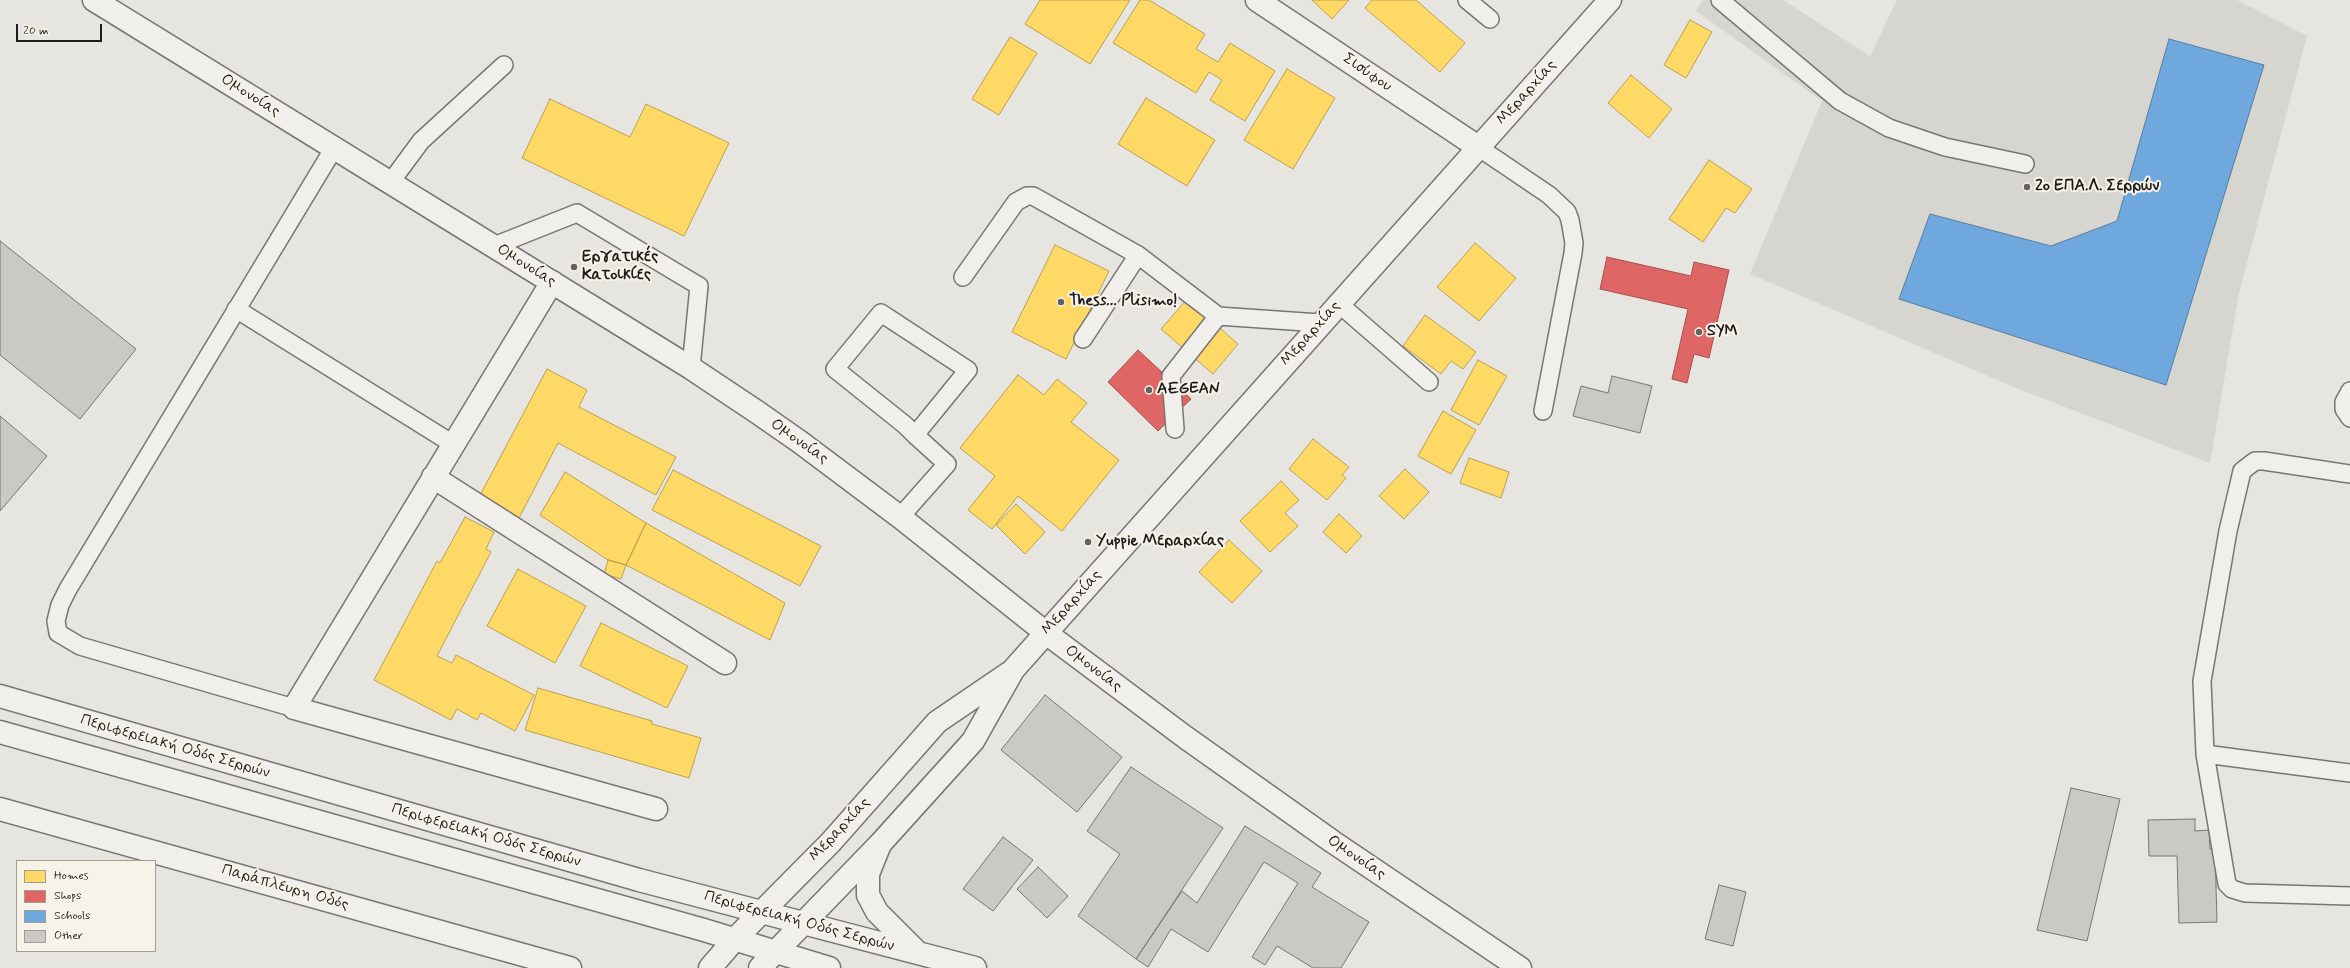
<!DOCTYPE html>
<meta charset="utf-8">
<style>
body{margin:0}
#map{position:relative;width:2350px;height:968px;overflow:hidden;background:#e6e5e0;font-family:Mynerve,sans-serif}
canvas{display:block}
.legend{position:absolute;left:16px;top:860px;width:140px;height:92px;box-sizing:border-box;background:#f7f3e8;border:1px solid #9f9d96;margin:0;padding:5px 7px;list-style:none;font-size:12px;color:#1c1c1c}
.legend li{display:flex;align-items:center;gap:8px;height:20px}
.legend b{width:20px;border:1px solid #9f9d96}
.scale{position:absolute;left:16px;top:24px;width:86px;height:18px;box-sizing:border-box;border:2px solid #1c1c1c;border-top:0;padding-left:5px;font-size:12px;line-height:14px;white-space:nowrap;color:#1c1c1c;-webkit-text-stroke:3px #f7f3e8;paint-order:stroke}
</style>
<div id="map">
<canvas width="2350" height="968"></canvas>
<ul class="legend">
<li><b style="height:11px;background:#ffd966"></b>Homes</li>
<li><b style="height:11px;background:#e06666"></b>Shops</li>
<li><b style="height:11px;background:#6fa8dc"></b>Schools</li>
<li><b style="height:11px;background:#cac9c5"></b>Other</li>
</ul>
<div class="scale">20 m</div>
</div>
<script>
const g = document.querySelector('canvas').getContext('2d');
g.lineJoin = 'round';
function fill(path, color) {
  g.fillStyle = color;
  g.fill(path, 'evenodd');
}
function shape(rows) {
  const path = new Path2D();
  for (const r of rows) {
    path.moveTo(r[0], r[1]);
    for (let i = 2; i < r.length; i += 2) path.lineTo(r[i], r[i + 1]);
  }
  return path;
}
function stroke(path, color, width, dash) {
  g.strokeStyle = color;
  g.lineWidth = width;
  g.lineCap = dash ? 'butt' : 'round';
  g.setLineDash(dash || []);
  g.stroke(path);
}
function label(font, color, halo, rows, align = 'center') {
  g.font = font + ' Mynerve,sans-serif';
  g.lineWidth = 4;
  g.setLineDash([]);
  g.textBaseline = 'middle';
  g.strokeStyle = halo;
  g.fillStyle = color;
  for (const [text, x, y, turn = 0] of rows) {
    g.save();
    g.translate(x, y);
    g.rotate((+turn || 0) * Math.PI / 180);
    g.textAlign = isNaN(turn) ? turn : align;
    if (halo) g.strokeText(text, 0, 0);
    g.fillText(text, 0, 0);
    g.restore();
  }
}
fill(shape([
 [1703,0,1783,0,1870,56,1897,0,2237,0,2307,36,2239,293,2210,463,2016,388,1750,274,1822,101,1696,11]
]), '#d7d5cf');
const homes = shape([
 [1040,0,1130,0,1090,64,1025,24,1040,0],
 [1140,0,1149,0,1205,34,1196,49,1218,62,1230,43,1275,71,1245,121,1210,100,1222,80,1209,72,1196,93,1113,43,1140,0],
 [1312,0,1349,0,1332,19,1312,0],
 [1372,0,1416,0,1465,43,1440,72,1365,8,1372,0],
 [1690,20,1712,32,1686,78,1664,65,1690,20],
 [1010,37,1037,53,999,115,972,99,1010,37],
 [1287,69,1335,98,1293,169,1244,140,1287,69],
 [1631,75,1672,109,1649,138,1608,103,1631,75],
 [1146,98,1215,140,1187,186,1118,144,1146,98],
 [550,99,630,137,646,104,729,143,684,236,522,158,550,99],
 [1709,160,1752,189,1735,213,1726,208,1703,242,1669,219,1709,160],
 [1475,243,1516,278,1479,321,1437,287,1475,243],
 [1055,245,1109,271,1066,359,1012,332,1055,245],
 [1187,299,1238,344,1213,374,1161,329,1187,299],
 [1425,315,1476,352,1463,369,1451,361,1441,374,1403,346,1425,315],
 [1478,360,1507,376,1479,425,1451,410,1478,360],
 [547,369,587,390,579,407,676,457,656,495,558,443,518,520,478,499,547,369],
 [1018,375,1044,395,1057,379,1087,403,1071,422,1119,460,1062,531,1018,496,992,529,968,510,995,476,960,448,1018,375],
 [1443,411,1476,430,1451,474,1418,456,1443,411],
 [1313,439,1349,467,1342,475,1346,478,1327,500,1289,469,1313,439],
 [1469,458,1509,472,1501,498,1460,483,1469,458],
 [1405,469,1429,492,1404,519,1379,496,1405,469],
 [673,470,821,546,800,586,652,510,673,470],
 [565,472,646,523,626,565,608,560,540,515,565,472],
 [1281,481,1299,500,1285,513,1298,526,1270,552,1240,521,1281,481],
 [1016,504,1045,532,1025,554,996,525,1016,504],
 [1339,514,1362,536,1346,553,1323,532,1339,514],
 [465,517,494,532,486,549,491,552,437,656,452,663,456,655,534,695,515,731,481,713,477,720,457,709,451,720,374,680,437,561,440,563,465,517],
 [646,523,785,603,770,640,626,565,646,523],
 [1229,540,1262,571,1232,603,1199,572,1229,540],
 [608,560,626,565,621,579,604,574,608,560],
 [518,569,586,606,555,663,487,626,518,569],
 [601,623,688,666,667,708,580,666,601,623],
 [538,688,652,721,652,724,701,738,689,778,525,730,538,688]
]);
fill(homes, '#ffd966');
stroke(homes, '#bba050', 1);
const shops = shape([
 [1607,257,1691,276,1694,262,1729,270,1709,358,1694,354,1687,383,1672,379,1688,309,1600,289,1607,257],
 [1138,350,1191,399,1158,431,1108,382,1138,350]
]);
fill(shops, '#e06666');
stroke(shops, '#a55050', 1);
const schools = shape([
 [2169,39,2264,65,2166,385,1899,299,1930,214,2051,246,2117,221,2169,39]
]);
fill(schools, '#6fa8dc');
stroke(schools, '#567ea2', 1);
const building = shape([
 [0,241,136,349,80,419,0,355,0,241],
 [1612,376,1652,386,1640,433,1573,416,1581,386,1608,393,1612,376],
 [0,416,47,456,0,511,0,416],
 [1045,695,1122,757,1077,812,1001,750,1045,695],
 [1131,767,1223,828,1136,959,1078,916,1120,854,1087,831,1131,767],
 [2071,788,2120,799,2087,941,2037,930,2071,788],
 [2195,819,2195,831,2209,830,2210,849,2215,849,2217,922,2179,923,2177,856,2149,856,2148,820,2195,819],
 [1245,826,1321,873,1312,887,1369,922,1341,968,1313,968,1277,946,1265,965,1252,957,1298,883,1264,862,1208,952,1171,929,1148,967,1136,959,1182,891,1197,903,1245,826],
 [1003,837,1033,860,993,911,963,889,1003,837],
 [1038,867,1068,896,1047,918,1017,889,1038,867],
 [1719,885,1746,892,1733,946,1705,939,1719,885]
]);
fill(building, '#cac9c5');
stroke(building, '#777674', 1);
const lane = shape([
 [1467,0,1490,19],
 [1720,0,1840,101,1889,128,1945,147,2025,164],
 [1478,147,1549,195,1567,212,1570,220,1574,243,1573,253,1543,411],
 [390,183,421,141,504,65],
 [494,246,577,213,699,286,691,368],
 [963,277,1016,202,1027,196,1033,196,1138,255,1218,316],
 [1338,303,1429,382],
 [236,309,453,444],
 [1083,339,1138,255],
 [2350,391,2344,402,2344,409,2350,418],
 [1175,429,1171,376,1218,316,1320,323],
 [2350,474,2264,461,2255,461,2242,471,2228,531,2202,681,2205,754,2227,884,2232,889,2245,893,2350,896],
 [900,517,947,464,915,435,905,425,835,369,881,313,968,370,915,435],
 [294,708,80,646,58,633,56,621,60,605,68,589,334,148],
 [2205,754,2350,773]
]);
const street = shape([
 [1257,0,1478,147],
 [552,282,294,708,656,809],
 [433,477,725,663],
 [0,809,570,968]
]);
const secondary = shape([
 [94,0,691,368,757,412,800,442,900,517,1046,633,1185,737,1333,842,1520,968],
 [710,968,735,939,831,842,937,722,1009,673],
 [760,968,880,844,973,741,1013,670,1610,0]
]);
const primary = shape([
 [0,696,639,880,975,968],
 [0,732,704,930,829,968],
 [880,844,868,874,868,895,877,912,918,953]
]);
stroke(lane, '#777674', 20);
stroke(street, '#777674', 25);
stroke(secondary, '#777674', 25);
stroke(primary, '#777674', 25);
stroke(lane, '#f0efeb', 17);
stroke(street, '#f0efeb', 22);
stroke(secondary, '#f0efeb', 22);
stroke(primary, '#f0efeb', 22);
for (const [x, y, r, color] of [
 [2027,187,4,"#636261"],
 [574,267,4,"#636261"],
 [1061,302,4,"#636261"],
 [1699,332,4,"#636261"],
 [1149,390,4,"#636261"],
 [1088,542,4,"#636261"]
]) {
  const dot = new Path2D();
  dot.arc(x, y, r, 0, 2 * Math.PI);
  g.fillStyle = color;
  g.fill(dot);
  stroke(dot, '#f7f3e8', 1.5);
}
label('16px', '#1c1c1c', '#f7f3e8', [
 ["Σισύφου",1367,73,34],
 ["Μεραρχίας",1527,93,-48],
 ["Ομονοίας",250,96,32],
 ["Ομονοίας",526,266,32],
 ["Μεραρχίας",1311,334,-48],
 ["Ομονοίας",799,442,35],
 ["Μεραρχίας",1072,603,-48],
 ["Ομονοίας",1093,669,37],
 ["Περιφερειακή Οδός Σερρών",175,747,16],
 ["Μεραρχίας",840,830,-47],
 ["Περιφερειακή Οδός Σερρών",486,836,16],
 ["Ομονοίας",1356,858,34],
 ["Παράπλευρη Οδός",285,888,16],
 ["Περιφερειακή Οδός Σερρών",799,922,15]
]);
label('bold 16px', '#1c1c1c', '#f7f3e8', [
 ["2ο ΕΠΑ.Λ. Σερρών",2035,187],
 ["Εργατικές",582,258],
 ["Κατοικίες",582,276],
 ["Thess… Plisimo!",1069,302],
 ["SYM",1707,332],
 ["AEGEAN",1157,390],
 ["Yuppie Μεραρχίας",1096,542]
], 'left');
</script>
